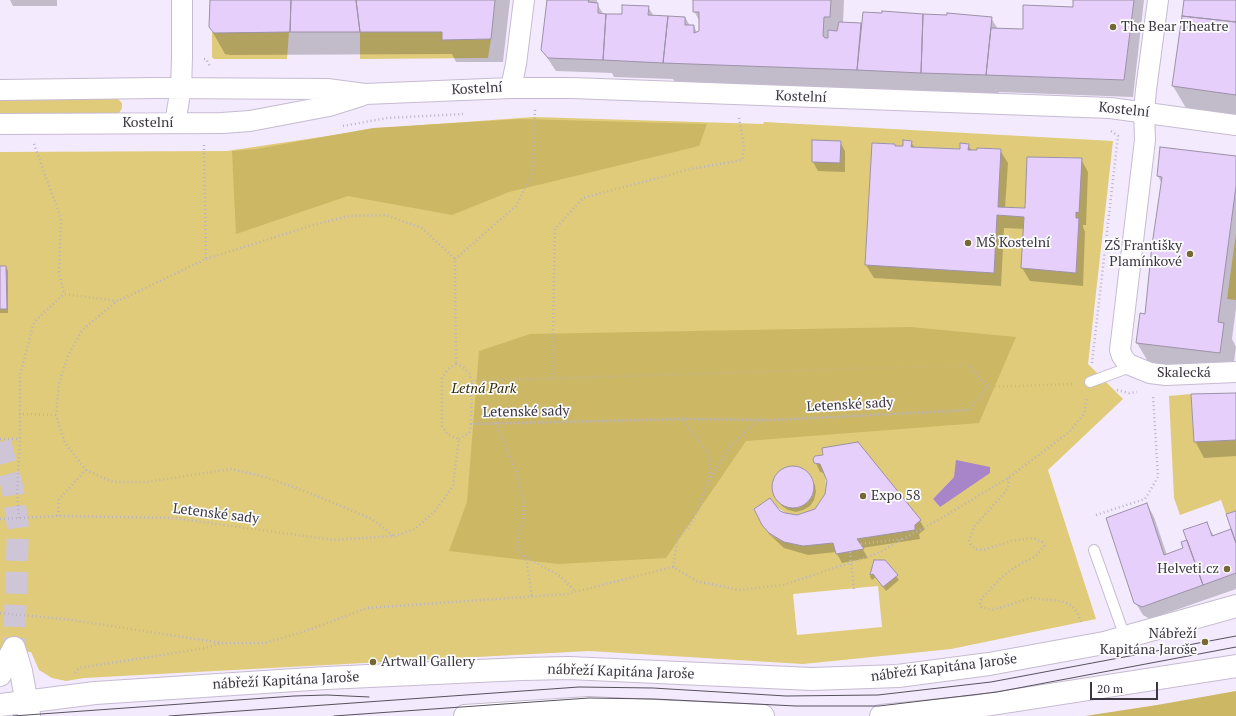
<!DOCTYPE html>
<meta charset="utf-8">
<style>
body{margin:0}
#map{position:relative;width:1236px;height:716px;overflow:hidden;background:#f3eafd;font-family:"PT Serif",serif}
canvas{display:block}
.scale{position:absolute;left:1090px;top:682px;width:68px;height:18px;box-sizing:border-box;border:2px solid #3c3741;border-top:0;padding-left:5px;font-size:12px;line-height:14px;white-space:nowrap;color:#3c3741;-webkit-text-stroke:3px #fcfcfc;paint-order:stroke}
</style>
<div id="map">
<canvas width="1236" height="716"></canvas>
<div class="scale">20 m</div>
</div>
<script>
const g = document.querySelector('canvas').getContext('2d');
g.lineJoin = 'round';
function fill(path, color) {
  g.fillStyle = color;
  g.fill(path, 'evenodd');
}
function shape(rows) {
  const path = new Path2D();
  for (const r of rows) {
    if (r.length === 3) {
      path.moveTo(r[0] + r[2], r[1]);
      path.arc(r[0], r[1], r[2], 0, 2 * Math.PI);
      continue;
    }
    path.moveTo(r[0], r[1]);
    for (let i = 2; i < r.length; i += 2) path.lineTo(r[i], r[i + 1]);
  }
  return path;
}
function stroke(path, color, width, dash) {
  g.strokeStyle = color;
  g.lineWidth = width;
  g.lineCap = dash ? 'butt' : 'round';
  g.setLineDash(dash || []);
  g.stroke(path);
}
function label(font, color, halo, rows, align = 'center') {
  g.font = font + ' "PT Serif",serif';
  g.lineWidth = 3.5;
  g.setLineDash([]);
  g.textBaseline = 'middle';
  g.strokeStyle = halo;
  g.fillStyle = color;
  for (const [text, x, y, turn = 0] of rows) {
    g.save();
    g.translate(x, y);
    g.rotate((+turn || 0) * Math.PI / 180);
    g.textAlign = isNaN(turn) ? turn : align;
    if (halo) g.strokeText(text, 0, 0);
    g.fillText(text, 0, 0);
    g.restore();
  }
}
fill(shape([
 [212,32,289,32,287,59,214,59,212,57],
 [360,32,442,32,443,40,491,39,488,58,360,59],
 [114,95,122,103,122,108,119,113,112,116,0,117,0,96],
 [534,117,763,124,764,122,1113,141,1088,364,1123,399,1048,470,1096,619,951,649,803,664,589,651,84,678,66,681,52,678,39,670,31,652,0,651,0,309,7,309,6,267,0,266,0,152,227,151,381,128],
 [903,140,912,141,911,147,960,149,961,143,969,144,968,150,977,150,978,148,1000,149,998,207,1025,208,1028,157,1081,158,1079,212,1076,212,1076,218,1079,218,1076,273,1022,268,1024,217,997,215,994,273,865,265,872,143,895,144,895,146,903,146],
 [822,448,915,525,915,530,857,539,864,549,836,554,833,543,803,546,784,542,772,536,762,525,754,509,775,506,786,513,797,515,815,509,825,494,826,487,825,472,820,464,816,464,813,461,815,456,823,455],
 [794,467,801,468,808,473,813,480,814,488,813,495,808,502,801,507,793,508,785,506,779,502,774,495,773,487,774,479,779,472,786,468],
 [954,477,940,507,933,499],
 [874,560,884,560,897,575,883,587,873,574,870,575],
 [878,586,882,627,797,635,793,594],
 [1236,233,1236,300,1227,299],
 [1191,394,1194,442,1236,440,1236,511,1226,514,1221,500,1180,515,1174,498,1169,396]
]), '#dfcb79');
fill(shape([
 [520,119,707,124,699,146,509,192,452,215,348,196,236,234,232,151,256,149,373,128],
 [911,327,1016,337,979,423,746,441,666,558,558,564,449,551,467,502,479,351,530,334],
 [1236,691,1236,716,1085,716,1157,705]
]), '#ccb765');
fill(shape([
 [956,460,990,467,990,473,940,507,933,499,954,477]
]), '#a884c9');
fill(shape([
 [10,0,57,0,57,6,13,6],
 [210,0,510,0,503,62,456,62,452,54,230,55,225,54,212,31],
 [548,0,597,0,597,4,604,15,622,15,648,7,654,16,685,17,690,26,694,26,697,33,700,32,700,22,694,11,694,0,844,0,843,23,862,24,991,18,998,29,1024,30,1073,8,1074,0,1144,0,1133,97,999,92,998,97,677,85,673,79,614,77,612,73,556,71,542,50],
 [1185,0,1236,0,1236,115,1186,108,1173,86],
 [813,141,840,142,845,151,845,172,818,171,813,162],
 [911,142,915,148,961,150,968,145,972,151,1000,150,1008,163,1005,208,1026,209,1081,159,1088,172,1086,225,1083,225,1083,227,1085,232,1083,286,1030,281,1022,268,1025,229,1004,228,1001,286,874,278,866,265,895,145,896,147,904,147],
 [1161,148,1236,157,1236,308,1232,339,1236,347,1232,375,1150,365,1137,343,1146,315,1162,184,1158,176],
 [0,267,6,267,8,271,8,313,0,313],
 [1236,394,1236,456,1204,458,1195,441],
 [814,459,920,521,925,529,919,534,920,539,862,548,868,558,842,563,836,552,808,555,784,548,769,534,763,525,779,511,797,516,815,510,826,494,828,481,824,473,820,472],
 [794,468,801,469,808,474,815,485,816,492,814,500,810,506,803,510,796,512,788,510,782,506,775,495,774,487,775,480,780,473,786,469],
 [1147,504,1154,517,1167,555,1185,549,1188,541,1206,523,1214,536,1232,530,1236,512,1236,589,1150,619,1143,615,1135,602,1107,518],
 [875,561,884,561,899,580,886,591,876,577,872,580,870,577]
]), '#0003');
const building = shape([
 [210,0,291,0,290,32,214,33,209,27,210,0],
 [291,0,356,0,360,32,290,32,291,0],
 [356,0,495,0,491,39,442,40,442,32,360,32,356,0],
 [547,0,589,0,588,2,598,3,598,13,606,14,603,60,548,58,541,50,547,0],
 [693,0,831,0,830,17,824,17,823,36,825,38,828,38,828,30,837,31,839,22,861,23,857,70,663,63,668,16,685,17,685,25,694,25,694,33,699,31,699,12,693,12,693,0],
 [1073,0,1134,0,1124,80,986,75,991,28,1023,29,1023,5,1073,7,1073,0],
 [1184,0,1236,0,1236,22,1182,16,1184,0],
 [622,5,649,6,648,15,668,16,663,63,603,60,606,14,622,14,622,5],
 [882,11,923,14,921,73,857,70,863,12,882,13,882,11],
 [947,13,992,17,986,75,921,73,923,14,947,15,947,13],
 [1182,16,1236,22,1236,95,1172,86,1182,16],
 [812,140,841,141,840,163,812,162,812,140],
 [903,140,912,141,911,147,960,149,960,143,969,144,968,150,977,150,977,148,1001,149,998,207,1025,208,1027,157,1082,158,1079,213,1076,212,1076,218,1079,218,1076,273,1021,268,1024,217,997,215,994,273,865,265,872,143,895,144,895,146,903,146,903,140],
 [1160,147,1236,156,1236,186,1218,322,1224,323,1220,353,1136,343,1140,313,1145,314,1152,245,1162,177,1157,176,1160,147],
 [0,266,6,266,7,309,0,309,0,266],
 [1236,393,1236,440,1194,442,1191,394,1236,393],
 [858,442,921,520,915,525,915,530,857,539,864,549,836,554,833,543,803,546,784,542,769,533,762,525,754,509,770,498,780,511,785,513,797,515,815,509,825,494,827,481,820,464,814,463,813,459,815,456,823,455,822,448,858,442],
 [793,487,21],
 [1147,503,1164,555,1183,548,1181,542,1187,540,1203,585,1142,607,1134,603,1106,518,1147,503],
 [1236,511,1236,543,1226,514,1236,511],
 [1207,522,1212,536,1231,529,1236,543,1236,573,1203,585,1183,530,1207,522],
 [874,560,885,560,898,575,883,587,873,574,870,575,874,560]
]);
fill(building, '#e6d0fb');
stroke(building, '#9c91a7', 1);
stroke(shape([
 [0,442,13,490,18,528,14,648]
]), '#cec6d7', 22, [22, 11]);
const service = shape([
 [1090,382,1133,366],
 [1094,550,1125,637]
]);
const minor = shape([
 [1158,0,1146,90,1144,111,1145,140,1120,350,1122,356,1128,364,1150,373,1166,375,1236,372],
 [511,88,516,64,524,0],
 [0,90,156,88,327,89,365,94,511,88,572,88,1110,108,1236,125],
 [175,123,181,88,182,58,182,0],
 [0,124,222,123,250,121,329,106,361,96]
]);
const secondary = shape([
 [14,648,21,671,29,715],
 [0,675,14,648],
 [0,705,95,693,326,678,522,669,569,668,812,679,898,676,989,664,1104,643,1236,606],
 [465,716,589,708,763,716],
 [881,716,972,707,1236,666]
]);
stroke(service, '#c6bbd1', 12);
stroke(minor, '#c6bbd1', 22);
stroke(secondary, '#c6bbd1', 24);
stroke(shape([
 [204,59,206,59,210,66],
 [343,126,387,118,463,114],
 [34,144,61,219,59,272,64,294],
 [206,259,310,226,349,216,385,215,422,228,455,259,456,364],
 [455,259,516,206,533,172,535,109],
 [1092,363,1118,136,1111,131],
 [456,364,463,367,469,373,472,381,968,365,988,387],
 [456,364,448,369,442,378,442,426,447,434,459,439],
 [552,378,555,229,583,198,691,169,742,160,744,147,739,117],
 [1117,390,1129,393,1137,392],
 [19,414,56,415],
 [496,423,516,471,524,503,523,522,518,537,518,547,527,563,532,597],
 [471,424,472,381],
 [0,439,19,439],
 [459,439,469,433,471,424,682,419,773,420,969,410,988,387,1075,384],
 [86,470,113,482,147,482,231,469,265,477,307,492,372,519,394,536],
 [1008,478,1009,485,1006,491,974,527,969,540,971,545,976,549,983,550,1011,541,1033,538,1042,542,1044,546,1036,556,1015,567,1001,578,982,598,980,603,981,607,992,610,1031,598,1061,601,1071,605,1077,612,1082,624],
 [709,481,731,445,760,419],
 [1096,515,1145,499,1158,477,1153,395],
 [58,516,59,499,86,470,65,443,56,415,59,384,67,358,82,330,117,301],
 [19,518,17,493,20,439,20,375,34,322,64,294,118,301,206,259,204,145],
 [0,519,58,516,173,518,334,540,394,536,415,529,435,511,453,486,459,439],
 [861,544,902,539],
 [850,552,854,589],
 [524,556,560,576,575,591],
 [673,567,678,535,687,529,695,517,708,483,711,466,708,453,683,420],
 [0,613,72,620,222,643,264,643,303,632,367,608,567,594,673,567,697,581,739,590,783,585,876,554,945,516,1008,478,1069,432,1084,414,1087,397],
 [75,673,79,668,206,648,221,643]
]), '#bbb3c3', 2.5, [1, 3]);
stroke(service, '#fff', 10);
stroke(minor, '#fff', 20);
stroke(secondary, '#fff', 22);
stroke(shape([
 [13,716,294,696,327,695,369,697],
 [169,716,579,687,653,688,786,696,878,695,991,682,1236,636],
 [334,716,589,698,654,699,796,706,879,706,997,692,1236,647]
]), '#57515c', 1);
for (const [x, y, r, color] of [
 [1113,27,4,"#756835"],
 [968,243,4,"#756835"],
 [1190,254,4,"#756835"],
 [863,496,4,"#756835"],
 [1227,569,4,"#756835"],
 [1205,642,4,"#756835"],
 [373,662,4,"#756835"]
]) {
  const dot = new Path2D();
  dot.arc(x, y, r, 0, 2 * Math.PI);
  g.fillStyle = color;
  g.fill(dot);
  stroke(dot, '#fcfcfc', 1.5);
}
label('14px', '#3c3741', '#fcfcfc', [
 ["The Bear Theatre",1121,27],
 ["MŠ Kostelní",976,243],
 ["ZŠ Františky",1182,246,"right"],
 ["Plamínkové",1182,262,"right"],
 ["Expo 58",871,496],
 ["Helveti.cz",1219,569,"right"],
 ["Nábřeží",1197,634,"right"],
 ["Kapitána Jaroše",1197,650,"right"],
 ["Artwall Gallery",381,662]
], 'left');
label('14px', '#3c3741', '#fcfcfc', [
 ["Kostelní",477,89,-3],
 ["Kostelní",801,97,2],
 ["Kostelní",1124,110,6],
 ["Kostelní",148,123],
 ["Skalecká",1184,373],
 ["Letenské sady",850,405,-3],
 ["Letenské sady",526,412,-1],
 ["Letenské sady",216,514,7],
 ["nábřeží Kapitána Jaroše",944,668,-7],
 ["nábřeží Kapitána Jaroše",621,672,2],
 ["nábřeží Kapitána Jaroše",286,681,-3]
]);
label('italic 14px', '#352d07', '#fcfcfc', [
 ["Letná Park",484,389]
]);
</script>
